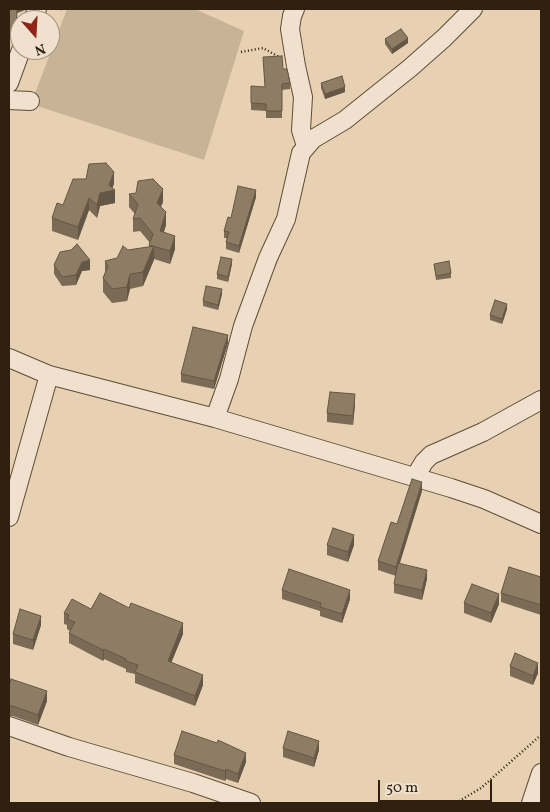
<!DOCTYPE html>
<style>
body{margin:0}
#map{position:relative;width:550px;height:812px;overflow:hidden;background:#e7d1b2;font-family:Vollkorn,serif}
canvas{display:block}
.frame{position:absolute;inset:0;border:10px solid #2f2010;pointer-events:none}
.north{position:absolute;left:10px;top:10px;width:50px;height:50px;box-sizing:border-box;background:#efe1cd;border:1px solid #a29481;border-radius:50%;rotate:161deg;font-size:14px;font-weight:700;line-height:20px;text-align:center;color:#2f2010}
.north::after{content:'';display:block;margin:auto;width:18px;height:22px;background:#8f2418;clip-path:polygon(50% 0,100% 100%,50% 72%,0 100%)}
.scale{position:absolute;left:378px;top:780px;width:114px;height:22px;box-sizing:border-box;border:2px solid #2f2010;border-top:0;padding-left:6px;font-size:15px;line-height:18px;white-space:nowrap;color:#2f2010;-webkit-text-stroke:4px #efe1cd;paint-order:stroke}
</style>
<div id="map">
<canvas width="550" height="812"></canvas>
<div class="frame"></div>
<div class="north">N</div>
<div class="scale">50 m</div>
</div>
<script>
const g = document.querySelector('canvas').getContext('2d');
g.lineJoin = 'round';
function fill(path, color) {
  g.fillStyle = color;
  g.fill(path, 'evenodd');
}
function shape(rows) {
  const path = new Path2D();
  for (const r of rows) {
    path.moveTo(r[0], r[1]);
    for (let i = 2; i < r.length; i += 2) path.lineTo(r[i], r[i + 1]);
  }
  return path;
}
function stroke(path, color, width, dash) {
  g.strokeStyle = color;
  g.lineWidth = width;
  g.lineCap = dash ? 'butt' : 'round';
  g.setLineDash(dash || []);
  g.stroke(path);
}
fill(shape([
 [67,9,195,9,244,31,204,160,31,104]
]), '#c8b396');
const minor = shape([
 [295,9,292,16,290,29,296,66,303,97,301,130,306,146],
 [33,20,37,9],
 [9,83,21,50],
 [9,100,30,101],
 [9,358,49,375,215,418,451,488,484,499,541,524],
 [215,418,229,379,243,326,268,258,286,219,301,153,313,139,345,120,410,68,444,38,473,9],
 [415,477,424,462,431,455,483,432,541,400],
 [9,517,49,375],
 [9,726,69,747,193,783,251,803],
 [531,803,541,773]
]);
stroke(minor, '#5d4c38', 20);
stroke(shape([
 [61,9,63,10],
 [241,52,263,48,279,57],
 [456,803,481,788,541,735]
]), '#2f2010', 2.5, [1, 2.5]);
stroke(minor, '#efe1cd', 18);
fill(shape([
 [9,9,25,9,25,10,17,13,16,39,9,39],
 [385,39,408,43,392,54,385,44],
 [263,57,283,69,290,83,290,89,282,90,282,118,266,118,266,111,251,110,251,86,265,87],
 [321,83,345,92,325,99,321,88],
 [114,184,112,188,115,203,100,206,97,218,89,210,78,240,52,231,52,218,63,205],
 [129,194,163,202,161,206,166,225,164,232,175,249,170,264,154,259,143,286,130,289,127,301,112,303,103,292,103,278,105,273,105,261,117,258,128,250,149,247,150,243,140,231,133,232,133,219,135,214,129,207],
 [256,197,239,253,226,249,226,242,227,238,224,238,224,231,231,218],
 [232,264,228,282,217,279,217,274],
 [434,264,451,273,451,278,436,280],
 [54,265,90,270,82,271,76,285,62,286,54,274],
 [222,294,218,310,203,306,203,301],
 [507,309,502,324,490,320,490,315],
 [228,343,214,389,181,382,181,374],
 [355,404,353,425,327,422,327,413],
 [422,491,399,564,427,579,422,600,394,593,394,584,396,576,378,570,378,561,397,524],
 [327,545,354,545,348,562,327,555],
 [541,577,541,615,501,602,501,593],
 [282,590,350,599,342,623,320,616,320,611,282,599],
 [464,603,499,604,491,623,464,613],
 [129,608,183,634,171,662,203,685,195,706,135,683,135,674,126,672,126,669,104,659,103,661,69,643,69,633,70,631,67,629,67,625,64,624,64,613,91,609],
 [41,625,33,650,13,644,13,634],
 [510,666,538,673,533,685,510,676],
 [9,686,47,701,38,725,13,716,9,716],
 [283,748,319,750,314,767,283,757],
 [174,755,246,762,238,783,226,779,225,781,174,764]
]), '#7b6b56');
fill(shape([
 [17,9,25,9,25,10,17,13,16,39],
 [408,38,408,43,392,54,392,49],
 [345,87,345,92,325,99,325,94],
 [114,172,114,184,111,191,115,190,115,203,100,206,97,218,97,205,100,193,109,185],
 [163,189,163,202,157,216,157,203],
 [256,190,256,197,239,253,239,246],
 [89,198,89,210,78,240,78,227],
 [166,212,166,225,160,244,160,231],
 [175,236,175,249,170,264,170,251],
 [154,246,154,260,143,286,143,272],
 [232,259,232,264,228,282,228,277],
 [90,260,90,270,82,271,76,285,76,275,82,262],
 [130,274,130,289,127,301,127,287],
 [222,289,222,294,218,310,218,305],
 [507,304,507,309,502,324,502,319],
 [228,335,228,343,214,389,214,381],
 [355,394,355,404,353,425,353,416],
 [422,482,422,491,396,576,396,567],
 [354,535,354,545,348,562,348,552],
 [427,570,427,579,422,600,422,590],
 [350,590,350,599,342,623,342,614],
 [499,594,499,604,491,623,491,613],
 [41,616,41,625,33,650,33,640],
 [183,623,183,634,168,671,168,661],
 [104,649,104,659,103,661,103,650],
 [538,663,538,673,533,685,533,676],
 [203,675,203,685,195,706,195,696],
 [47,691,47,701,38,725,38,715],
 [319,741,319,750,314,767,314,758],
 [246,753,246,762,238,783,238,774],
 [226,769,226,779,225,781,225,771]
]), '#645746');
const building = shape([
 [9,9,17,9,16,32,9,32,9,9],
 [401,29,408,38,392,49,385,39,401,29],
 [282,56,283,69,287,69,290,83,282,84,282,111,266,111,266,104,251,103,251,86,265,87,263,57,282,56],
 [342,76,345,87,325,94,321,83,342,76],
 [106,163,114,172,109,185,115,190,100,193,97,205,89,198,78,227,52,218,57,203,63,205,73,179,86,179,89,164,106,163],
 [153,179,163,189,157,203,166,212,160,231,175,236,170,251,149,245,153,234,140,218,133,219,138,204,129,194,136,193,138,181,153,179],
 [238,186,256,190,239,246,226,242,229,232,224,231,228,217,231,218,238,186],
 [77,244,90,260,82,262,76,275,62,277,54,265,60,252,71,250,77,244],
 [123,246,128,250,154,246,143,272,130,274,127,287,112,289,103,278,108,266,105,261,117,258,123,246],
 [221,257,232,259,228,277,217,274,221,257],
 [449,261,451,273,436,276,434,264,449,261],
 [206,286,222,289,218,305,203,301,206,286],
 [495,300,507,304,502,319,490,315,495,300],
 [193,327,228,335,214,381,181,374,193,327],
 [330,392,355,394,353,416,327,413,330,392],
 [412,479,422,482,396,567,378,561,391,522,397,524,412,479],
 [333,528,354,535,348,552,327,545,333,528],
 [398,563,427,570,422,590,394,584,398,563],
 [509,567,541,577,541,605,501,593,509,567],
 [289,569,350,590,342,614,320,607,321,603,282,590,289,569],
 [472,584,499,594,491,613,464,603,472,584],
 [100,593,129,608,131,603,183,623,168,661,203,675,195,696,135,672,138,665,126,661,126,659,104,649,103,650,69,633,75,622,67,619,69,615,64,613,72,599,91,609,100,593],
 [20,609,41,616,33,640,13,634,20,609],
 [515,653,538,663,533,676,510,666,515,653],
 [11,679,47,691,38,715,13,706,9,706,9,686,11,679],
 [182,731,217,743,218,740,246,753,238,774,226,769,225,771,174,755,182,731],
 [288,731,319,741,314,758,283,748,288,731]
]);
fill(building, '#8f7c64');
stroke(building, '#645746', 1);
</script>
